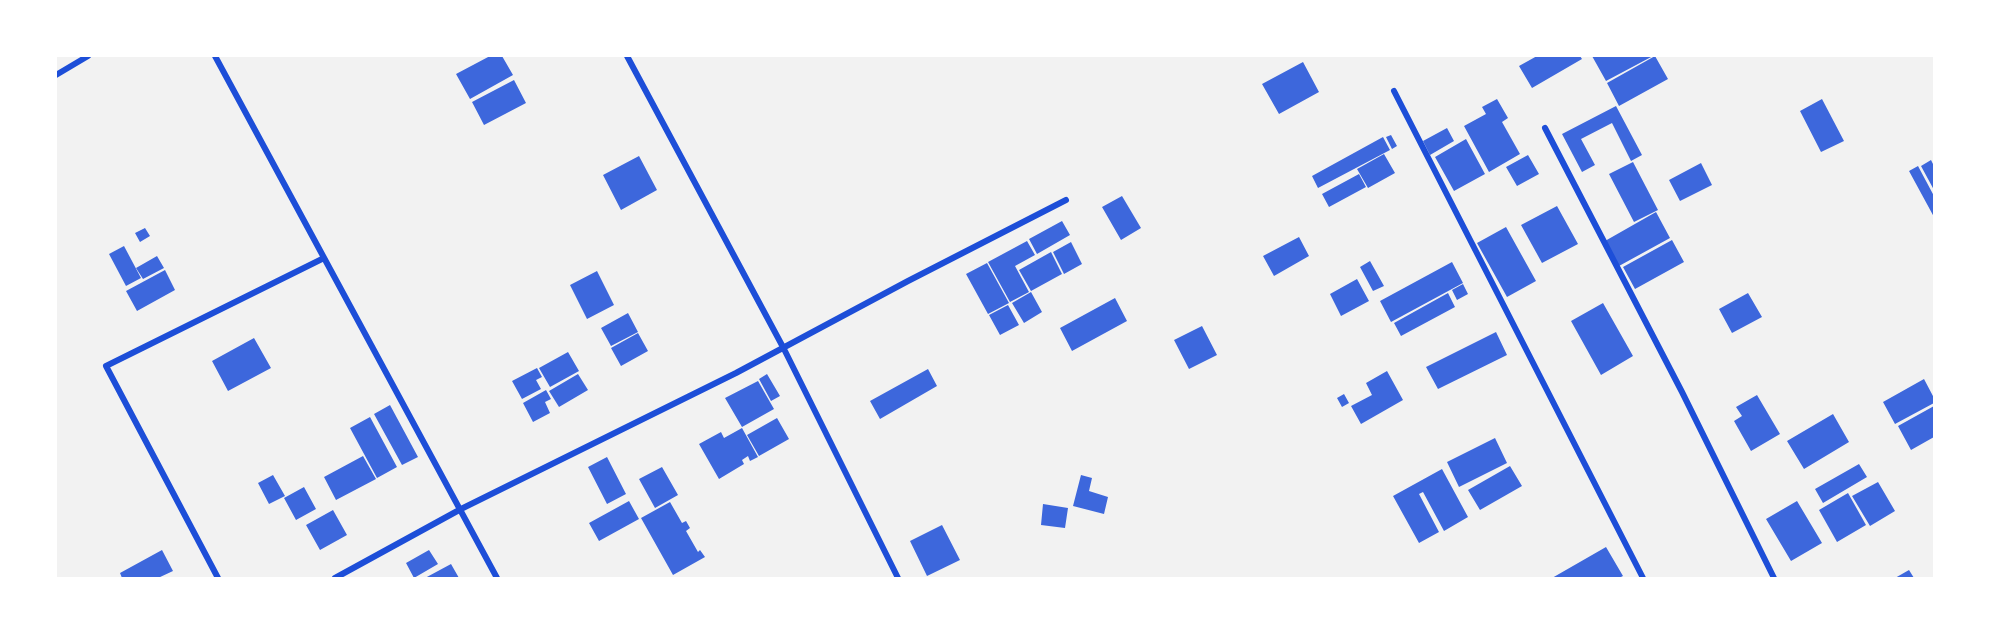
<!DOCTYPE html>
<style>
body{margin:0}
#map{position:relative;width:1990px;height:634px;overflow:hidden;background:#f2f2f2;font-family:"Archivo Narrow",sans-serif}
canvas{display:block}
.frame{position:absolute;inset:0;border:57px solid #fff;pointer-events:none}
</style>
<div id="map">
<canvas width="1990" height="634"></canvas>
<div class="frame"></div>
</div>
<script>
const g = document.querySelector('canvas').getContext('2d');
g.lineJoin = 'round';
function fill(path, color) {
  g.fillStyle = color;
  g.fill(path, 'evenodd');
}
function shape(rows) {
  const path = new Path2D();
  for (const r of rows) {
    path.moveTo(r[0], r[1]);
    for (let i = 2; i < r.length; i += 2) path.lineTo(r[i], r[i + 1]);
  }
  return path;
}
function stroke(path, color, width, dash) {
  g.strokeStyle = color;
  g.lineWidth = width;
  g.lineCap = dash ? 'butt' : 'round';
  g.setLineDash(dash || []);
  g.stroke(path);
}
fill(shape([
 [490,56,502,56,513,75,470,99,456,74],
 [1537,56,1580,56,1582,59,1532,88,1519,66],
 [1592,56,1653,56,1606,81],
 [1655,56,1668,79,1619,106,1607,83],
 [1303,62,1319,92,1279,114,1262,84],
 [514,80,526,103,484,125,472,102],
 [1497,99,1508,118,1502,122,1520,154,1489,172,1464,126,1486,114,1482,107],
 [1822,99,1844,141,1821,152,1800,111],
 [1616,106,1642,155,1631,161,1612,123,1581,139,1595,165,1582,172,1562,134],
 [1447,128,1454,141,1430,155,1423,141],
 [1391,135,1397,146,1392,149,1386,137],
 [1383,137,1390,150,1318,188,1312,176],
 [1466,139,1485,174,1454,191,1435,157],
 [1384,154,1395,173,1368,188,1357,169],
 [1528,155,1539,174,1517,186,1506,167],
 [639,156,657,190,621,210,603,175],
 [1931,160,1934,166,1934,190,1921,166],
 [1633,162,1658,210,1634,222,1609,174],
 [1701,163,1712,185,1680,201,1669,180],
 [1918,166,1934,196,1934,217,1909,171],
 [1359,174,1366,187,1329,207,1322,194],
 [1122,196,1141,228,1121,240,1102,207],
 [1557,206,1578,244,1542,263,1521,225],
 [1656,212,1670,238,1619,266,1605,241],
 [1062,221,1070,235,1037,254,1029,239],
 [1506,227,1536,281,1507,297,1477,243],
 [145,228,150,236,140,242,135,233],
 [1299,237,1309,256,1274,276,1263,256],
 [1672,240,1684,262,1635,289,1623,267],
 [1027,241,1035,255,1015,266,1029,292,1010,302,988,262],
 [1071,242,1082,264,1064,274,1053,252],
 [124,246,141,278,126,286,109,254],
 [1051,252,1062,274,1031,291,1019,270],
 [157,256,164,268,143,279,136,268],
 [1370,261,1384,286,1373,291,1360,267],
 [1452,262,1463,283,1391,322,1380,301],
 [987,263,1009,303,988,314,966,274],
 [165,270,175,290,137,311,126,291],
 [597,271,614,305,587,319,570,285],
 [1357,279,1369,301,1341,316,1330,294],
 [1463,284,1468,294,1457,300,1452,290],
 [1031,292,1042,312,1024,323,1012,303],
 [1448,293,1455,307,1401,336,1394,323],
 [1748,293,1762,317,1732,333,1719,309],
 [1115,298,1127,321,1072,351,1060,328],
 [1603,303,1633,356,1601,375,1571,321],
 [1008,305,1019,325,1000,335,989,315],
 [628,313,638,332,611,346,601,328],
 [1202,326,1217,355,1189,369,1174,340],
 [1496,332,1507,355,1438,389,1426,367],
 [638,333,648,351,621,366,611,348],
 [254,338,271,368,228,391,212,361],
 [568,352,579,371,550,387,539,368],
 [537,368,542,377,536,380,541,389,522,399,512,381],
 [928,369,937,386,880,419,870,401],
 [1387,371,1403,400,1361,424,1351,406,1372,395,1366,383],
 [578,374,588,390,559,407,549,391],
 [767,374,780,396,771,401,759,379],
 [1924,379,1934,398,1934,403,1895,424,1883,402],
 [758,381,774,409,742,427,725,398],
 [546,390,551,399,545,402,550,413,533,422,523,403],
 [1344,394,1349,403,1342,407,1337,398],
 [1757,395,1780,434,1751,451,1734,421,1742,416,1736,407],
 [390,405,418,457,402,465,374,414],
 [1934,406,1934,437,1911,450,1898,426],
 [1833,414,1849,442,1804,469,1787,441],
 [370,417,397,467,377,478,350,428],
 [777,418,789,439,759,456,747,435],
 [742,428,758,457,750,461,748,456,742,460,744,464,719,479,699,444,721,432,724,438],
 [1495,438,1507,463,1459,487,1447,462],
 [363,456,376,479,336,500,324,477],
 [607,457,626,494,607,504,588,467],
 [1859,464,1867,477,1823,503,1815,489],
 [1510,466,1522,486,1480,510,1468,490],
 [662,467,678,495,655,508,639,479],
 [1442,469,1468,517,1444,531,1423,492,1419,494,1439,532,1419,543,1393,496],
 [273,475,285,496,269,504,258,483],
 [1081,475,1092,478,1089,491,1108,497,1104,514,1073,506],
 [1878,482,1895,511,1870,526,1852,496],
 [304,487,316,509,296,520,284,498],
 [1848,493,1866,525,1837,542,1819,510],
 [629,501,639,519,599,541,589,523],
 [1797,501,1822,543,1791,561,1766,519],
 [670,502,682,523,686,521,690,528,686,531,698,552,700,550,705,557,673,575,641,518],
 [1043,504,1068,508,1065,528,1041,525],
 [333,510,347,535,320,550,306,525],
 [942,525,960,560,927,576,910,541],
 [1606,547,1623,576,1619,578,1552,578],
 [162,550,173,571,158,578,122,578,120,573],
 [429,550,438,564,414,578,406,563],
 [451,564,459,578,425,578],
 [1909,570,1914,578,1895,578]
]), '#3d67dc');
stroke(shape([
 [215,56,497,578],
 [627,56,784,349,898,578],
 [56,75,88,56],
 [1394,91,1643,578],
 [1545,128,1682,392,1774,578],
 [218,578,106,366,324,258],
 [335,578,461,509,736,373,908,281,1066,200]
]), '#1d4ed8', 6);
</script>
